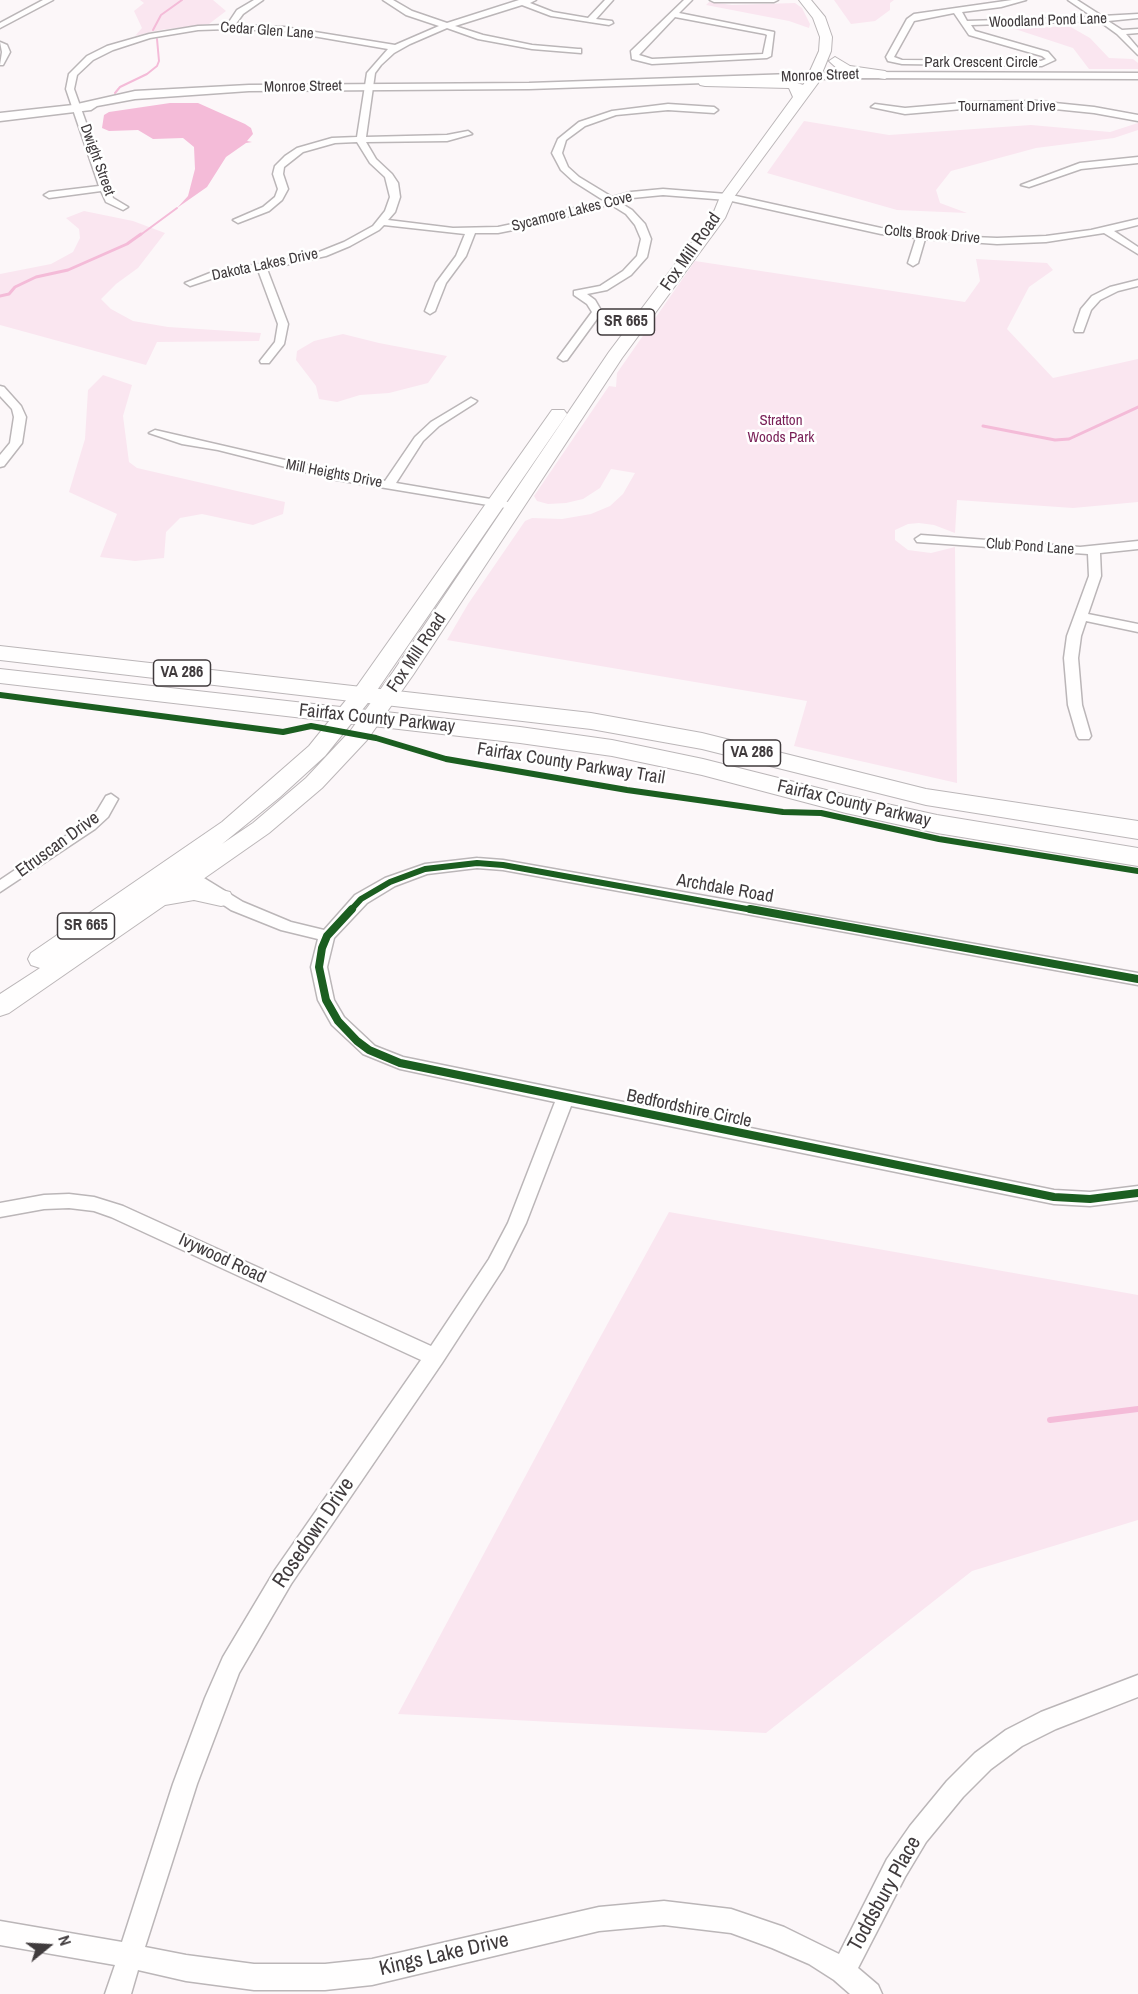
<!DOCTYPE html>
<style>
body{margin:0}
#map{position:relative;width:1138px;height:1994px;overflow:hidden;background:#fcf7f9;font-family:"Archivo Narrow",sans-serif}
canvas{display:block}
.north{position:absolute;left:18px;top:1916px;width:60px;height:60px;-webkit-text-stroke:4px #fff;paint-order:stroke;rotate:72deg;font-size:16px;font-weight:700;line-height:24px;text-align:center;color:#403b3d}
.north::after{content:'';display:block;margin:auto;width:21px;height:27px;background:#403b3d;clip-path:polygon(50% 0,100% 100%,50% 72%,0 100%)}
</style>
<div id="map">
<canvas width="1138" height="1994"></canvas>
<div class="north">N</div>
</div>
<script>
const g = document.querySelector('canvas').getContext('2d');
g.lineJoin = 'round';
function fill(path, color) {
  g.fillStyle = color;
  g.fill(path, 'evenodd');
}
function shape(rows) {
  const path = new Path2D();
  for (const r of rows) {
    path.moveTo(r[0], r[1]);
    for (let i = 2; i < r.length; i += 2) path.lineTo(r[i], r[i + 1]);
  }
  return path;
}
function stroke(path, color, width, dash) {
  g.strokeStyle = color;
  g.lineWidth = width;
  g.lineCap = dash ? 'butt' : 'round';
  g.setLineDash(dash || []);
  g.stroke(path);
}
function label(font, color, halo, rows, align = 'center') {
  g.font = font + ' "Archivo Narrow",sans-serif';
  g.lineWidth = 5;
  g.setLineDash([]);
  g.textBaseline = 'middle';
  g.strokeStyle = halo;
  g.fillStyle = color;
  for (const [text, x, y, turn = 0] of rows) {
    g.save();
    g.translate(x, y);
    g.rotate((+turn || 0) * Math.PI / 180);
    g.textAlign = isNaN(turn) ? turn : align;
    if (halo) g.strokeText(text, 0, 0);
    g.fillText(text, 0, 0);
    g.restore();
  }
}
fill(shape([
 [140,0,213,0,226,11,209,24,160,30,135,36,142,28,134,11,144,3],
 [834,0,894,0,890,3,890,10,875,21,851,24],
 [709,2,732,5,795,3,802,8,810,24,809,28,789,21,706,5],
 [1069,26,1090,38,1109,58,1133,59,1138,63,1138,69,1089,69,1073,48,1015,29],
 [804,121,889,135,1031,125,1110,132,1138,123,1138,130,1114,138,1036,148,951,171,936,190,940,203,967,213,897,210,767,173],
 [84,211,133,221,165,233,138,268,116,284,101,299,111,309,133,321,168,327,261,333,259,341,157,342,146,365,0,325,0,274,51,264,73,252,80,238,79,229,66,218],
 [976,259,1047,263,1053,270,1029,287,1007,329,1053,378,1138,359,1138,502,1073,508,957,500,955,533,934,525,919,523,908,524,895,530,895,540,908,550,931,553,955,547,957,783,794,746,807,701,447,640,468,604,525,521,532,518,562,519,591,514,610,506,623,494,635,473,611,469,600,488,583,499,566,503,548,504,537,501,534,496,609,386,616,387,617,373,695,261,965,302,980,281],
 [343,334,379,343,447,356,428,383,389,393,360,395,337,402,319,399,316,386,296,360,297,351,314,341],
 [103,375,132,385,123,416,129,462,137,468,285,502,283,514,253,525,202,514,180,518,166,532,164,558,135,561,100,557,117,514,69,492,85,439,88,390],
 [669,1212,1138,1295,1138,1520,972,1571,766,1733,398,1714,586,1363]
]), '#fae6f0');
fill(shape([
 [170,103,198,103,245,124,251,128,253,134,247,141,252,142,246,143,226,157,207,187,177,208,188,196,195,169,194,147,183,138,153,139,138,130,109,131,102,128,104,115,109,112]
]), '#f4bbd8');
stroke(shape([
 [153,30,161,15,182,0],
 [115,93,120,87,147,74,157,66,159,61,157,39],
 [139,236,177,208]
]), '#f4bbd8', 2);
stroke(shape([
 [0,296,9,294,15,287,36,277,68,270,127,244,141,234],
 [983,426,1055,440,1069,439,1138,407]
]), '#f4bbd8', 3);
stroke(shape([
 [1050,1420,1138,1409]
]), '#f4bbd8', 6);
const street = shape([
 [43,0,53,0,0,28,0,23,43,0],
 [254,0,263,0,243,14,235,25,284,27,395,45,439,26,406,15,383,0,393,0,412,11,447,23,519,0,536,0,530,3,553,12,588,18,605,0,613,0,596,19,612,21,613,23,609,25,551,16,522,5,455,26,483,35,532,45,578,49,581,49,581,53,532,49,478,39,447,28,410,44,394,53,381,65,375,73,366,137,447,135,468,131,472,134,447,141,366,142,376,159,392,174,398,183,400,197,395,212,388,220,453,228,498,227,536,219,603,200,573,181,561,170,552,153,558,139,579,122,612,111,668,104,714,107,718,110,714,113,668,110,616,115,585,126,566,140,562,153,568,167,579,177,612,197,631,192,663,189,727,194,881,228,947,236,997,238,1046,236,1091,230,1138,219,1138,225,1114,231,1138,247,1138,254,1104,233,1046,242,997,244,925,239,918,263,913,266,908,263,916,238,881,234,727,200,663,195,632,198,619,202,632,210,645,224,651,239,647,257,631,275,607,290,587,294,595,300,602,312,567,360,563,361,558,358,592,312,587,304,574,295,574,291,600,286,623,271,637,256,641,239,635,225,626,214,610,204,538,225,498,233,475,233,466,256,446,283,435,311,430,314,425,311,436,283,456,256,465,234,384,225,379,230,350,246,326,256,267,269,288,324,284,344,269,363,261,363,260,361,275,342,278,324,258,270,217,277,190,286,185,283,215,271,285,260,319,252,344,242,373,226,385,211,390,197,385,177,370,163,357,142,335,143,303,152,284,167,283,174,288,189,282,200,269,211,238,223,233,220,263,207,275,197,278,189,273,174,275,166,285,156,297,148,332,138,357,137,367,73,388,49,284,31,229,29,198,30,150,38,113,50,93,60,77,75,74,89,113,198,128,207,123,210,106,202,101,191,49,198,44,195,49,192,99,186,66,89,69,74,87,56,107,46,149,34,198,26,227,25,237,10,254,0],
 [684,0,692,0,679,13,774,32,771,56,767,58,652,64,632,59,631,51,684,0],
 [675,17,765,34,767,35,763,54,652,59,639,55,675,17],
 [710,0,778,0,774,2,714,2,710,0],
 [1012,0,1026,0,1001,7,962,12,967,21,1093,17,1068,0,1077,0,1102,16,1138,14,1138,18,1108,21,1122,30,1138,29,1138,33,1126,34,1138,48,1138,55,1117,34,1099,21,971,25,975,31,1048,52,1055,60,1042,66,902,64,888,61,886,57,907,19,914,14,1012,0],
 [954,13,969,35,1042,56,1046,59,1041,61,902,60,894,57,914,21,954,13],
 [0,42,7,45,10,52,3,65,0,65,2,52,0,42],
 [1035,101,1094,107,1138,115,1138,121,1094,113,1035,107,974,108,905,114,871,107,875,104,905,108,974,102,1035,101],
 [1138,157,1138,163,1081,169,1029,187,1021,185,1080,163,1138,157],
 [1138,280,1138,286,1118,291,1100,300,1091,310,1083,332,1075,332,1074,330,1081,309,1092,296,1110,287,1138,280],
 [0,386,4,387,21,406,26,417,22,443,4,466,0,467,0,455,10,443,14,417,12,409,0,396,0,386],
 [471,398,477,401,475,403,439,426,423,441,396,483,508,502,512,503,512,509,337,480,218,450,182,444,149,433,155,430,337,472,385,481,415,437,431,422,471,398],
 [921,535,1080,547,1138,541,1138,549,1100,553,1101,576,1088,614,1138,624,1138,632,1086,621,1081,636,1078,658,1082,705,1091,736,1089,739,1079,739,1077,736,1068,705,1064,658,1067,636,1089,576,1088,554,917,542,915,539,921,535],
 [111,794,118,799,108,817,95,829,0,892,0,880,85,823,97,811,106,796,111,794],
 [477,858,503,860,1138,973,1138,985,503,870,477,868,427,874,395,886,367,903,334,938,327,967,334,1000,344,1017,375,1046,403,1057,1054,1190,1090,1192,1138,1186,1138,1200,1090,1206,1054,1204,571,1106,526,1223,503,1269,442,1363,291,1584,239,1673,197,1784,145,1947,186,1955,254,1964,325,1964,372,1959,599,1907,664,1901,731,1909,784,1927,839,1954,887,1859,910,1826,947,1781,975,1753,1006,1730,1041,1712,1138,1675,1138,1697,1056,1729,1022,1746,991,1769,963,1797,926,1842,905,1877,858,1968,878,1985,882,1994,850,1994,834,1980,809,1964,772,1948,731,1933,664,1925,599,1931,372,1985,325,1990,254,1990,186,1981,138,1970,131,1994,105,1994,115,1965,0,1945,0,1921,122,1942,173,1784,205,1698,223,1657,275,1570,421,1360,111,1217,94,1211,69,1208,44,1209,0,1217,0,1203,44,1195,69,1194,94,1197,123,1206,431,1346,489,1259,508,1223,555,1102,400,1069,363,1054,332,1025,318,1000,311,967,318,939,281,930,231,910,173,871,181,866,186,867,243,902,291,922,324,930,355,895,385,878,425,864,477,858]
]);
const secondary = shape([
 [851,72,1138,73,1138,79,851,78,529,89,249,91,135,99,97,106,91,110,0,121,0,113,73,105,135,91,249,85,529,83,851,72]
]);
const primary = shape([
 [799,0,811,0,825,17,832,37,831,51,818,83,734,197,725,218,622,358,413,675,367,740,322,788,269,833,196,884,230,892,233,898,230,904,221,906,194,900,165,905,9,1013,0,1016,0,994,40,968,31,965,28,959,31,953,222,822,309,746,355,689,552,410,564,410,567,414,371,699,325,756,280,797,222,844,253,823,306,778,351,730,393,672,609,352,713,214,720,197,793,97,789,88,705,86,700,85,698,82,700,79,789,80,803,85,805,82,819,51,820,37,813,18,799,0],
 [835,57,850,66,885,71,891,75,885,79,841,72,829,61,835,57]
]);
const highway = shape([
 [0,646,591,713,702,733,926,789,1138,821,1138,839,926,805,702,749,591,729,0,660,0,646],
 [0,669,520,727,612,740,703,759,846,795,937,815,1138,848,1138,866,937,833,846,813,702,775,612,756,520,743,0,683,0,669]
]);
stroke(street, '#bbb6b8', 3);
stroke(secondary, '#bbb6b8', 3);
stroke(primary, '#bbb6b8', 2);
stroke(highway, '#bbb6b8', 2);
fill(street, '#fffefe');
fill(secondary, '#fffefe');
fill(primary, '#fffefe');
fill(highway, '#fffefe');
stroke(shape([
 [0,695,283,732,311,726,376,738,446,759,627,790,783,812,821,813,939,839,1138,871],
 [350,911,361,899,390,882,425,869,477,863,503,865,758,911]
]), '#1b5e20', 6);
stroke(shape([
 [352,909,327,936,322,948,319,967,326,1000,338,1021,357,1041,369,1050,400,1063,1054,1197,1090,1199,1138,1193],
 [750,909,1138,979]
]), '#1b5e20', 8);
label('15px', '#403b3d', '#fff', [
 ["Woodland Pond Lane",1048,21,-2],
 ["Cedar Glen Lane",267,31,4],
 ["Park Crescent Circle",981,63],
 ["Monroe Street",820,76,-2],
 ["Monroe Street",303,87,-1],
 ["Tournament Drive",1007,107],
 ["Dwight Street",97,160,70],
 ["Sycamore Lakes Cove",572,212,-14],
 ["Colts Brook Drive",932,235,5],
 ["Dakota Lakes Drive",265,265,-12],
 ["Mill Heights Drive",334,474,11],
 ["Club Pond Lane",1030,547,4]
]);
label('15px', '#781e56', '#fff', [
 ["Stratton",781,421],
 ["Woods Park",781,438]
]);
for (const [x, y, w] of [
 [626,322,57],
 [182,673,57],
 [752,753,57],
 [86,926,57]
]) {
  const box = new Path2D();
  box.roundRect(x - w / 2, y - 13, w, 26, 4.5);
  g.fillStyle = '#fff';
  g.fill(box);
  stroke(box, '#403b3d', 1.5);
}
label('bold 16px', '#403b3d', null, [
 ["SR 665",626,322],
 ["VA 286",182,673],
 ["VA 286",752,753],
 ["SR 665",86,926]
]);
label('18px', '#403b3d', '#fff', [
 ["Fox Mill Road",691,252,-55],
 ["Fox Mill Road",417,653,-56],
 ["Fairfax County Parkway",377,719,6],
 ["Fairfax County Parkway Trail",571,764,9],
 ["Fairfax County Parkway",854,804,13],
 ["Etruscan Drive",58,845,-36],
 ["Archdale Road",725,889,10],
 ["Bedfordshire Circle",689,1109,12],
 ["Ivywood Road",222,1259,25]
]);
label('21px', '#403b3d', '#fff', [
 ["Rosedown Drive",314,1533,-56],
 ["Toddsbury Place",885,1894,-61],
 ["Kings Lake Drive",444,1955,-13]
]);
</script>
